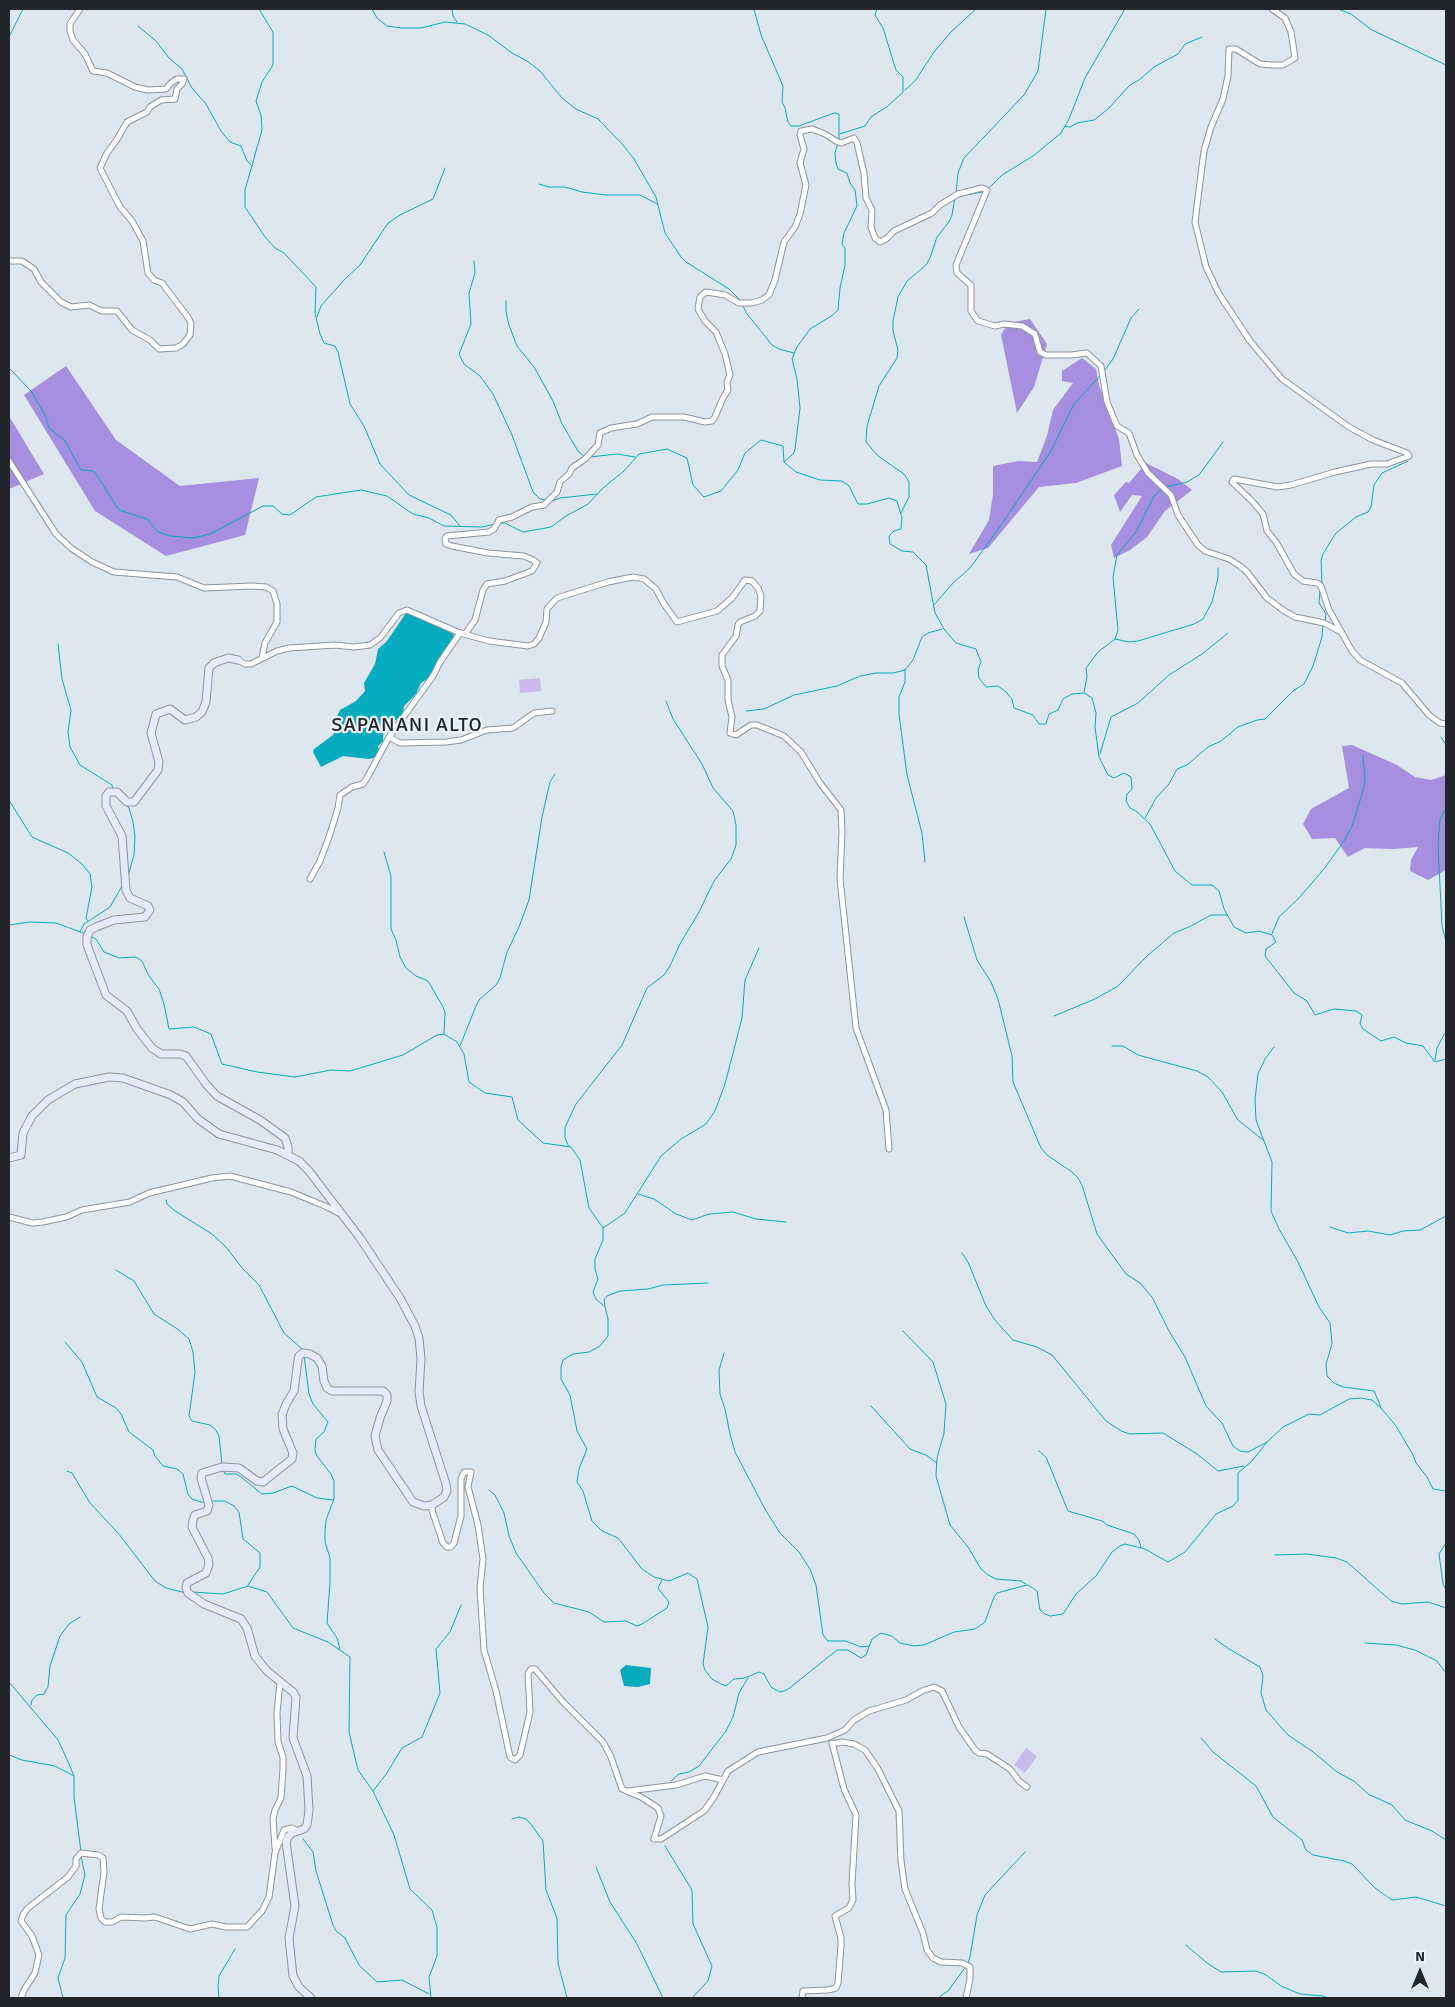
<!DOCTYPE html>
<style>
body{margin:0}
#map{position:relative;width:1455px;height:2007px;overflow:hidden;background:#dee6ef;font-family:Signika,sans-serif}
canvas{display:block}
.frame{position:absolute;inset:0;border:10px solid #222529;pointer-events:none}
.north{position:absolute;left:1395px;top:1947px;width:50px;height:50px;-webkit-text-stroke:4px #ebf3fc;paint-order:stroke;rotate:0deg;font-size:14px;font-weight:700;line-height:20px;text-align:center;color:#222529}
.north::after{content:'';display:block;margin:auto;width:18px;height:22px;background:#222529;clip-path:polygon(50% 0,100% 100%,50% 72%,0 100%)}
</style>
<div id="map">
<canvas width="1455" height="2007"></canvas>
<div class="frame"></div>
<div class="north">N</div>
</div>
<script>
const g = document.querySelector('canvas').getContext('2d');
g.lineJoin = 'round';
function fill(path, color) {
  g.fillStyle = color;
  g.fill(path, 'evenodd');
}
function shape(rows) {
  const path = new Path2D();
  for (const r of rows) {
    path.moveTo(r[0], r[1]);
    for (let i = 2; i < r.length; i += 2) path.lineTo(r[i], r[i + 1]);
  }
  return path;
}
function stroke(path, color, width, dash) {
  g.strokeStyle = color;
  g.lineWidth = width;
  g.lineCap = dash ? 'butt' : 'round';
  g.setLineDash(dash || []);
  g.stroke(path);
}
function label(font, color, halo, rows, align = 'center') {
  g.font = font + ' Signika,sans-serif';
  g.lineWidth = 4.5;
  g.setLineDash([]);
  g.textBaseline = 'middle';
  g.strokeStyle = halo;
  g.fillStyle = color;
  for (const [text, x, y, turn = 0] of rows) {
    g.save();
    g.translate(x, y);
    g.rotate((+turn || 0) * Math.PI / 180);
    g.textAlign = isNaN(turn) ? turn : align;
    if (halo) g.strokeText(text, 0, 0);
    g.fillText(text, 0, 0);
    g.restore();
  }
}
fill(shape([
 [540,678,541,691,520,693,519,680],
 [1026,1748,1037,1756,1025,1773,1014,1765]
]), '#c8baed');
fill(shape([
 [1030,319,1047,344,1034,387,1017,413,1001,335,1008,323],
 [1082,358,1096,369,1099,385,1119,439,1122,466,1076,483,1039,487,988,548,969,554,989,520,993,494,993,466,1018,461,1037,462,1047,436,1053,410,1073,383,1062,381,1062,371],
 [66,366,116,440,180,486,259,478,245,535,166,556,95,511,24,395],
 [9,416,44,474,9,489],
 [1146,463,1178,479,1192,490,1165,511,1147,537,1130,550,1114,558,1111,545,1142,496,1132,495,1120,512,1114,495,1126,482,1129,483],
 [1352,745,1397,765,1415,777,1431,780,1446,775,1446,870,1428,880,1410,871,1411,860,1418,847,1393,849,1365,848,1348,857,1335,838,1312,839,1303,824,1311,809,1349,788,1342,746]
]), '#a78fdf');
fill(shape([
 [410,612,453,634,454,636,450,644,427,679,421,683,416,694,404,706,403,714,396,720,384,724,383,741,378,746,379,752,376,757,369,759,343,756,321,767,313,752,314,749,333,735,336,728,334,723,340,710,356,701,365,691,364,683,375,664,378,649,387,641,406,613],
 [626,1665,651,1668,650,1684,638,1687,624,1686,620,1670]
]), '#05acbd');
stroke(shape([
 [259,9,273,32,273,65,262,82,256,101,261,115,262,130,245,190,245,207,265,237,275,248,284,253,316,287,315,313,320,334,324,343,335,346,338,352,350,404,364,426,380,464,409,495,451,515,460,526],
 [372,9,377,18,387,26,401,28,421,28,445,22,465,24,488,35,512,53,527,61,540,71,562,98,576,109,598,119,623,145,634,159,656,197,665,233,681,257,686,262,729,289,740,300],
 [452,9,453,16,457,22],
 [754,9,761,35,783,86,782,102,785,108,788,122,791,126,799,126,834,113,839,114,839,139],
 [1338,9,1351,14,1372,30,1446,65],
 [138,26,156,41,169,58,182,69,192,88,206,104,221,131,230,142,241,146,247,161,251,165],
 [9,37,23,9],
 [905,90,915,81,934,52,951,32,976,9],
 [1065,126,1070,127,1077,123,1094,120,1108,109,1130,85,1139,80,1154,67,1178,54,1185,44,1202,37],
 [840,134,865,126,871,117,888,106,903,92,903,77,896,70,883,28,875,15,877,9],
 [539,184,549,187,565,187,582,192,606,195,640,195,657,204],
 [989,188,1002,175,1033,156,1061,133,1069,119,1085,78,1125,9],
 [956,193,958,173,964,158,1024,95,1038,71,1046,9],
 [965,195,983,192],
 [474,261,475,273,469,293,471,324,459,354,464,364,480,376,493,394,512,435,533,492,540,499,546,500],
 [506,301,506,312,509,325,517,346,534,367,553,401,562,424,578,451,584,456],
 [742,304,747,314,772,345,779,349,794,353],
 [317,317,321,306,344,280,360,265,388,223,400,215,433,199,445,168],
 [9,368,31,391,45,415,49,428,65,441,81,470,94,471,119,510,147,519,158,532,170,536,193,538,210,534,263,506,273,506,282,514,290,515,316,497,361,490,387,496,413,514,429,518,444,526,482,527,495,524],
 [1104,371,1113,359,1131,318,1139,309],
 [590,457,617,454,635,457],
 [784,462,794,453,795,449,800,408,797,379,792,359,797,347,810,329,833,315,838,310,840,288,845,265,845,248,842,244,844,233,857,206,855,190,850,183,847,173,838,169,836,163,835,153,838,143],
 [1166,487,1187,482,1199,475,1223,442],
 [552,501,560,498,597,494],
 [901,513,909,497,909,482,904,474,878,456,866,442,867,426,879,386,897,358,898,350,893,331,893,321,898,297,907,281,926,265,930,258,937,237,949,222,952,215,955,197],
 [499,523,505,523,523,532,551,527,566,516,588,504,603,488,624,471,639,454,667,449,687,458,693,485,704,497,721,491,738,470,745,453,761,440,783,446,784,462,796,472,820,480,842,481,849,486,858,504,867,504,889,498,897,501,902,518,901,529,894,531,889,536,890,544,902,551,913,552,926,565,935,613,944,629,956,643,976,649,981,662,978,670,979,678,986,687,998,686,1006,692,1012,699,1014,708,1033,715,1039,724,1046,724,1049,714,1058,710,1063,699,1072,694,1084,693,1092,698,1096,713,1095,727,1099,757,1108,775,1114,778,1124,773,1131,777,1132,789,1127,794,1126,801,1130,808,1136,811,1150,824,1175,871,1192,885,1212,885,1219,891,1224,909,1234,927,1246,933,1259,931,1272,935,1276,942,1266,949,1265,956,1294,993,1307,1001,1315,1015,1334,1009,1356,1011,1362,1015,1360,1024,1363,1029,1381,1041,1394,1037,1406,1043,1423,1046,1435,1062,1446,1059],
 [1322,583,1321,560,1323,554,1336,533,1356,517,1368,512,1371,507,1374,485,1382,473,1408,461],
 [1320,589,1319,603,1326,614,1325,621],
 [933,606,954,582,970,568,1001,525,1051,451,1074,404,1100,376],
 [1115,639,1129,642,1138,641,1194,624,1203,619,1212,602,1218,578,1218,568],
 [58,644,62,679,71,710,68,732,70,747,80,765,112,785,113,790],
 [905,670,905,682,899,697,899,714,907,775,922,833,925,862],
 [1084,692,1087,677,1086,668,1098,652,1115,639,1118,630,1113,577,1117,555,1136,532,1154,496,1162,489],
 [746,711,764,709,794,695,837,686,860,676,876,673,893,673,905,670,913,660,922,637,928,633,942,629],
 [1441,737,1446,745],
 [1100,754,1111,717,1138,703,1169,675,1202,654,1228,633],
 [116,796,129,808,133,822,135,836,134,855,128,876],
 [9,800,32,837,68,853,82,864,90,874,92,887,86,918,88,921],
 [1446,808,1440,820,1438,845,1442,926,1446,941],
 [1145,818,1156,798,1169,784,1177,769,1187,765,1208,747,1221,741,1238,727,1257,720,1265,719,1293,691,1304,684,1313,666,1322,637,1323,624],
 [384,852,391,876,391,929,396,940,400,957,406,968,416,976,428,981,443,1007,445,1012,444,1034],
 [964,917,977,960,991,982,998,999,1012,1056,1013,1082,1041,1148,1047,1155,1072,1172,1078,1178,1082,1185,1097,1234,1126,1274,1140,1283,1152,1297,1169,1331,1185,1357,1206,1406,1222,1423,1233,1446,1240,1451,1248,1452,1267,1442],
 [9,925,30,922,56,923,86,934],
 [80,932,84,924,110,907,122,886],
 [1272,934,1279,917,1298,899,1324,869,1344,841,1352,826,1363,791,1365,780,1363,755],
 [92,937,96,939,104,952,119,958,136,957,142,961,149,976,159,989,164,1004,169,1029,194,1027,211,1034,222,1064,257,1072,295,1077,331,1070,350,1071,403,1055,437,1035,444,1034,457,1042,464,1054,469,1082,485,1093,512,1097,518,1120,543,1143,571,1147,580,1160,589,1208,603,1228,603,1240,595,1259,595,1269,598,1279,593,1292,596,1299,605,1307,608,1319,608,1336,600,1346,589,1352,573,1354,563,1360,561,1367,561,1379,570,1395,577,1431,587,1449,579,1469,577,1482,583,1491,592,1521,602,1531,618,1538,642,1569,654,1577,669,1581,688,1573,697,1579,708,1627,703,1664,705,1670,712,1679,721,1684,726,1686,734,1679,745,1678,759,1672,764,1674,771,1687,780,1692,787,1690,837,1650,848,1650,861,1658,866,1655,872,1639,881,1633,892,1636,900,1643,914,1646,924,1645,954,1632,975,1629,985,1622,994,1597,997,1593,1023,1586,1028,1585,1037,1591,1040,1610,1045,1614,1050,1616,1063,1614,1076,1594,1096,1576,1112,1552,1120,1546,1125,1544,1145,1549,1168,1562,1185,1552,1216,1514,1233,1506,1238,1500,1238,1473,1252,1461,1267,1442,1283,1427,1309,1414,1320,1415,1349,1399,1361,1398,1372,1400,1381,1408,1396,1426,1413,1455,1416,1463,1427,1477,1433,1489,1446,1491],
 [1054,1016,1095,999,1118,986,1147,956,1174,933,1189,927,1211,915,1227,915],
 [460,1046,476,1006,479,1000,496,985,500,978,507,952,519,927,529,900,542,817,550,782,555,774],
 [1112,1046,1123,1046,1138,1055,1197,1071,1208,1077,1222,1092,1238,1120,1263,1140],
 [1274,1047,1265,1059,1258,1074,1255,1099,1256,1120,1272,1162,1271,1211,1279,1229,1298,1262,1319,1307,1330,1323,1332,1344,1326,1364,1327,1376,1334,1383,1343,1387,1374,1391,1381,1407],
 [1435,1060,1437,1048,1446,1031],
 [1446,1113,1446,1140],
 [569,1147,565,1138,565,1127,576,1104,622,1045,647,988,664,975,670,966,680,944,699,912,714,881,731,859,736,845,736,825,733,811,713,788,702,764,673,719,666,701],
 [638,1194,654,1199,676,1214,692,1220,709,1214,733,1212,756,1219,786,1222],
 [166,1200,167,1204,175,1211,212,1234,226,1247,243,1269,259,1285,284,1333,302,1349,303,1351],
 [1330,1227,1348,1233,1368,1231,1390,1235,1403,1231,1420,1230,1446,1216],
 [603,1228,625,1213,661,1156,681,1139,706,1124,715,1111,725,1084,742,1018,745,980,759,948],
 [962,1253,968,1262,986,1306,995,1320,1013,1340,1037,1347,1052,1355,1106,1421,1121,1431,1130,1434,1163,1433,1197,1454,1218,1471,1244,1466],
 [116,1270,134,1281,154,1314,179,1330,189,1339,193,1352,195,1372,189,1416,192,1421,210,1425,216,1430,219,1436,222,1464],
 [605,1306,604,1300,607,1296,620,1291,648,1289,663,1285,708,1283],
 [903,1331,933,1362,946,1404,944,1433,937,1458,936,1476,950,1525,968,1547,981,1569,988,1575,996,1579,1021,1581,1026,1584],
 [65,1342,82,1362,97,1397,116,1408,121,1414,129,1432,153,1450,155,1456,163,1466,177,1469,183,1474,188,1494,192,1499,205,1503],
 [724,1353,719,1370,720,1394,725,1409,730,1434,735,1452,766,1511,780,1533,799,1552,810,1569,816,1585,823,1635,828,1641,846,1641,861,1647,869,1646],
 [304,1355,309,1394,313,1404,328,1422,324,1432,316,1439,315,1450,317,1456,331,1474,334,1481,334,1499,326,1520,325,1531,325,1542,330,1558,330,1583,327,1623,337,1638,340,1649],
 [871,1406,910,1449,926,1455,937,1463],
 [1039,1451,1046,1457,1068,1511,1102,1521,1107,1525,1134,1534,1139,1540,1141,1548],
 [223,1470,225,1474,236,1474,241,1477,262,1494,273,1493,292,1486,317,1498,333,1500],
 [67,1471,72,1473,90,1503,118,1533,155,1581,166,1588,186,1593],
 [489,1490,495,1495,504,1513,509,1536,516,1553,544,1593,554,1603,589,1612,604,1622,626,1621,637,1626,642,1624,667,1608,669,1602,658,1588,662,1580],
 [211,1501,225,1501,234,1506,239,1512,243,1539,260,1553,260,1567,248,1585],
 [1446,1543,1439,1554,1443,1584,1446,1590],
 [1275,1555,1307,1554,1336,1558,1347,1562,1391,1601,1402,1604,1428,1602,1446,1608],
 [192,1592,223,1594,248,1586,267,1592,293,1628,328,1642,350,1657,349,1732,358,1770,373,1791,394,1835,410,1889,432,1910,437,1927,437,1956,429,1977,431,1998],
 [1215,1639,1229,1649,1260,1667,1263,1676,1261,1693,1266,1710,1288,1735,1312,1751,1337,1772,1354,1781,1368,1794,1392,1805,1405,1820,1432,1831,1446,1840],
 [1365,1643,1396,1645,1415,1650,1437,1661,1446,1673],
 [9,1682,58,1740,66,1757,74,1776,74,1797,81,1852],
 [31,1705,32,1700,37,1695,44,1694,48,1687,50,1666,60,1636,69,1624,80,1617],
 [1201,1738,1213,1752,1256,1786,1273,1817,1302,1840,1306,1850,1313,1855,1344,1861,1352,1864,1375,1888,1392,1900,1416,1897,1446,1906],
 [9,1755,22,1760,55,1766,74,1776],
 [671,1781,679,1774,689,1772,699,1766,726,1731,733,1717,739,1693,748,1678],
 [373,1791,387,1773,402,1748,422,1737,440,1693,436,1649,450,1632,461,1605],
 [512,1819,519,1817,526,1819,530,1823,543,1841,546,1890,557,1918,558,1963,567,1998],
 [303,1839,313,1852,316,1871,333,1925,336,1931,345,1938,359,1965,377,1982,402,1980,429,1994],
 [665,1846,692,1890,693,1924,712,1966,708,1981,692,1998],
 [596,1867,610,1902,637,1944,663,1998],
 [1186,1945,1207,1963,1221,1972,1256,1971,1266,1975,1281,1986,1300,1994,1323,1996,1328,1998],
 [968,1963,970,1957,977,1915,985,1895,1025,1852],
 [63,1998,58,1978,65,1958,66,1915,80,1894,85,1875,81,1856],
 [219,1998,218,1986,219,1976,235,1949],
 [938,1998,949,1990,966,1966]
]), '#05acbd', 1);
const street = shape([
 [1272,9,1285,18,1291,32,1295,58,1283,65,1272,65,1260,64,1236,49,1229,49,1228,76,1223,99,1211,127,1204,151,1195,222,1206,267,1219,294,1250,341,1282,379,1349,427,1373,440,1407,453,1409,456,1387,464,1371,464,1335,472,1291,485,1278,487,1234,479,1232,482,1252,501,1263,514,1267,531,1276,542,1294,574,1303,581,1317,583,1321,586,1329,610,1352,651,1360,660,1402,683,1429,715,1440,723,1446,724],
 [9,261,22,261,34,269,41,282,61,302,71,307,89,305,102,311,117,311,132,330,150,340,159,349,176,348,183,344,190,335,191,323,187,316,162,283,154,280,148,273,143,241,132,221,120,207,100,168,107,153,116,141,127,122,147,112,150,107,161,100,175,99,177,89,182,84,184,79,177,79,171,83,166,89,148,90,135,87,107,73,93,71,85,54,73,40,70,31,70,24,80,9],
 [9,461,56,534,71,548,92,562,114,572,177,577,204,588,252,586,266,587,273,591,277,604,277,622,265,643,262,658],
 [465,634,475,620,483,590,487,584,505,581,532,571,537,563,533,560,524,556,488,553,452,546,446,544,445,538,447,536,489,532,494,529,499,520,512,517,532,507,544,505,557,492,560,482,569,474,572,468,585,459,598,445,600,433,611,428,637,424,652,417,684,417,705,422,712,421,715,417,723,398,728,390,727,382,730,375,725,354,716,332,705,321,698,309,700,297,706,292,713,293,725,295,739,303,752,303,762,300,769,295,775,280,784,242,795,227,800,214,806,185,800,163,804,149,800,135,801,131,812,129,825,134,836,141,841,143,854,138,857,143,864,173,866,198,872,210,871,227,875,238,880,242,886,239,894,231,932,213,940,205,958,194,982,188,987,190,956,265,957,273,971,285,971,311,978,321,995,326,1004,324,1022,326,1035,334,1040,352,1046,355,1071,355,1087,353,1101,366,1107,402,1117,426,1129,433,1137,455,1148,473,1171,495,1178,515,1198,545,1205,551,1229,559,1240,566,1247,572,1267,598,1283,610,1295,617,1324,623,1341,632],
 [238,660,245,664,251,664,277,651,289,648,335,645,354,647,370,645,380,638,399,613,407,610,460,633,489,641,528,646,534,644,539,638,546,622,547,609,557,598,608,582,633,577,644,579,656,589,664,604,677,622,717,611,732,598,745,580,752,581,758,588,761,596,760,611,755,616,740,622,738,625,736,636,722,655,722,666,728,680,728,700,732,717,730,733,736,735,751,725,757,725,784,736,801,752,820,783,841,810,842,832,840,879,856,1028,886,1110,889,1149],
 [389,737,400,743,446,742,461,740,487,730,513,728,534,713,552,711],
 [310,879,320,861,329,837,338,808,340,795,352,787,363,784,367,778,389,737,433,676,440,662,460,633],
 [9,1217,32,1223,43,1222,66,1217,82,1210,130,1202,149,1193,212,1178,230,1176,291,1192,325,1206,341,1214],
 [432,1505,432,1510,443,1543,447,1547,451,1547,454,1543,461,1516,461,1479,464,1472,471,1472,468,1487,478,1525,483,1559,480,1588,484,1650,496,1691,510,1757,515,1760,520,1755,530,1712,528,1674,531,1669,535,1669,564,1703,603,1742,611,1757,622,1789,641,1797,658,1808,661,1816,654,1839,661,1839,704,1811,714,1797,728,1771,758,1752,827,1738,845,1730,854,1720,869,1711,906,1700,922,1691,934,1687,942,1691,959,1727,975,1750,979,1753,987,1754,1010,1769,1019,1781,1027,1787],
 [832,1744,842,1742,854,1744,865,1750,878,1769,899,1811,901,1861,905,1889,923,1933,927,1950,933,1958,941,1962,962,1963,970,1967,970,1979,966,1998],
 [628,1791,676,1785,705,1776,723,1780],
 [275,1848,273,1819,275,1810,281,1798,283,1768,283,1757,278,1742,277,1713,280,1682],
 [21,1998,24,1990,35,1973,39,1955,32,1936,21,1921,23,1915,28,1908,68,1877,76,1866,76,1859,81,1853,98,1855,103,1858,104,1872,99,1909,101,1918,105,1922,112,1922,121,1917,145,1918,155,1917,190,1929,212,1924,226,1927,247,1927,262,1911,269,1897,275,1853,284,1830,292,1828,297,1831],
 [802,1998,803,1991,828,1990,836,1988,838,1983,841,1946,841,1938,835,1916,849,1908,853,1900,852,1884,856,1815,844,1789,832,1743]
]);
const secondary = shape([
 [238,660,228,658,214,663,209,668,206,702,202,712,196,717,185,720,170,709,156,714,151,733,159,762,158,770,134,802,127,802,117,792,109,792,106,796,106,806,122,836,126,890,130,898,148,906,150,910,145,917,114,920,96,927,90,930,87,937,87,945,106,995,127,1011,137,1029,152,1048,161,1054,180,1054,186,1056,206,1084,217,1096,260,1120,285,1138,288,1147,288,1155],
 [9,1158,21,1155,23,1133,32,1116,48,1100,75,1084,109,1077,123,1078,171,1095,183,1102,198,1119,219,1134,277,1150,299,1161,309,1171,360,1238,400,1298,415,1326,419,1338,421,1359,419,1392,421,1406,446,1484,447,1491,444,1497,432,1505,424,1506,413,1502,378,1450,375,1436,380,1418,387,1401,387,1395,383,1391,332,1391,327,1388,324,1381,322,1366,317,1358,310,1354,303,1353,299,1356,298,1360,294,1391,286,1404,282,1415,283,1429,293,1453,292,1459,263,1482,257,1481,239,1468,222,1467,202,1473,201,1478,209,1505,207,1511,195,1515,193,1520,192,1527,208,1558,209,1565,206,1573,187,1583,186,1588,188,1593,204,1604,241,1619,247,1628,255,1656,267,1671,293,1692,296,1697,293,1738,307,1776,309,1810,307,1825,304,1829,292,1833,288,1837,286,1842,295,1906,289,1938,293,1976,299,1987,311,1998]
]);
stroke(street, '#8d949c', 7);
stroke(secondary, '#8d949c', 9);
stroke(street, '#fff', 5);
stroke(secondary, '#e6ebff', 7);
g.letterSpacing = '1px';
label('20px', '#222529', '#ebf3fc', [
 ["SAPANANI ALTO",407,726]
]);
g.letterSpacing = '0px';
</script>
